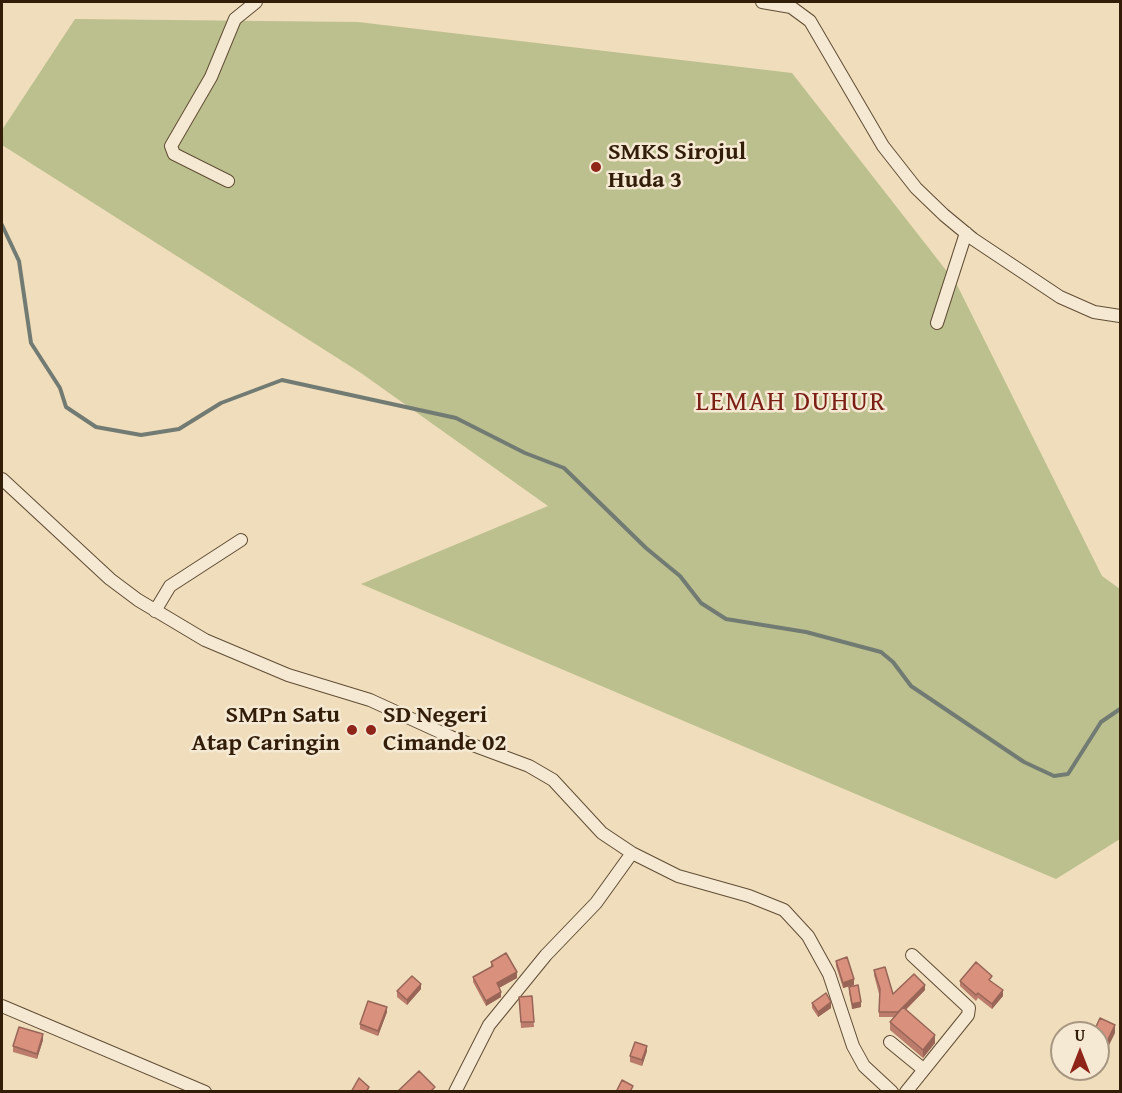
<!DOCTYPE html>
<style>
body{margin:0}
#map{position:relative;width:1122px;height:1093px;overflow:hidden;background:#efddbb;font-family:"Gentium Book Plus",serif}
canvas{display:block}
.frame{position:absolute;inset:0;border:3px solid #321d08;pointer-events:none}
.north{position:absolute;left:1050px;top:1021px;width:60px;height:60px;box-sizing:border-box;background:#f5e9d3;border:2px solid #a79782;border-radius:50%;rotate:0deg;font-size:16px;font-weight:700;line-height:24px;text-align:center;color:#321d08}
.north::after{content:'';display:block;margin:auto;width:21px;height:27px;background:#8f2418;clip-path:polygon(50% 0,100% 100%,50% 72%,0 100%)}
</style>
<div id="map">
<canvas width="1122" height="1093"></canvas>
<div class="frame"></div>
<div class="north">U</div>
</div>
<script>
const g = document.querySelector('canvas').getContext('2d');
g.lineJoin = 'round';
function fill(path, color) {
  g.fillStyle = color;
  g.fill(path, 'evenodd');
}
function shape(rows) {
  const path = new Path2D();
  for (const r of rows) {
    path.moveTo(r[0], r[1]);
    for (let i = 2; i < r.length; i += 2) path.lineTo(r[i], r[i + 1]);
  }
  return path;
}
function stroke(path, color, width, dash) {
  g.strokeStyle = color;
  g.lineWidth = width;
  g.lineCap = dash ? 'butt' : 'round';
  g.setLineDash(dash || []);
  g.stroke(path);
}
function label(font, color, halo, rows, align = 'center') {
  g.font = font + ' "Gentium Book Plus",serif';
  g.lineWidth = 5;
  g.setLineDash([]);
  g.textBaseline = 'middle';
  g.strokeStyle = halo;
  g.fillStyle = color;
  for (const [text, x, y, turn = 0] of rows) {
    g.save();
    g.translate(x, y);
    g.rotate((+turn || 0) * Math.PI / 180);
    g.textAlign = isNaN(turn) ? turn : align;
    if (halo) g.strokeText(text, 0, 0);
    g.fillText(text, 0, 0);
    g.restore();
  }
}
fill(shape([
 [75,19,358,22,792,73,956,283,1102,576,1120,589,1120,839,1056,879,361,584,548,506,361,373,2,145,2,130]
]), '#bcc08e');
stroke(shape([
 [2,225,19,261,31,343,60,388,66,407,96,427,141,435,179,429,221,403,282,380,456,418,525,453,564,468,646,548,680,576,701,603,726,619,806,632,881,652,893,662,911,686,1024,762,1054,776,1068,774,1101,722,1120,709]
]), '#727b73', 4);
const street = shape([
 [762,2,791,7,810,21,883,146,916,188,944,215,973,239,1060,297,1094,312,1120,316],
 [228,181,174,154,171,146,211,77,235,19,256,2],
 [937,323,966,233],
 [2,479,110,579,138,600,205,640,288,675,370,700,451,737,529,766,553,780,602,833,632,853,678,876,749,896,784,910,808,936,829,974,853,1046,864,1066,892,1092],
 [155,611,170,586,241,540],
 [2,1006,205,1092],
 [890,1042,923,1069],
 [455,1092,489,1025,546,955,596,903,632,853],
 [906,1092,968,1015,969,1008,912,955]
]);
stroke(street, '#614d35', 14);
stroke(street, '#f5e9d3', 12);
fill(shape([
 [836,961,854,985,843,988,836,966],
 [491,962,517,978,499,988,501,997,486,1006,473,982,473,977,491,967],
 [874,970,893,994,925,990,906,1010,935,1043,923,1058,890,1030,890,1022,894,1017,879,1017,879,994,874,975],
 [960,981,992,981,992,982,1003,996,992,1009,978,998,976,1001,960,986],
 [849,987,861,1007,852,1009,849,992],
 [421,989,407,1005,397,997,397,991],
 [532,996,534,1027,521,1028,519,997],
 [812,1003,831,1008,818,1017,812,1008],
 [387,1012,378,1036,360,1029,360,1024],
 [43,1040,37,1059,13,1052,13,1046],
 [647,1051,642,1066,630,1062,630,1056]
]), '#bb7c6b');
fill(shape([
 [517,972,517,978,497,989,497,983],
 [854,979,854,985,843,988,843,983],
 [421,984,421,989,407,1005,407,1000],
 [925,985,925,990,898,1017,898,1012],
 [1003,990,1003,996,992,1009,992,1004],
 [501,992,501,997,486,1006,486,1001],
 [831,1002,831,1008,818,1017,818,1012],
 [861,1002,861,1007,852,1009,852,1004],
 [387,1007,387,1012,378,1036,378,1031],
 [1115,1025,1115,1033,1098,1068,1098,1060],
 [43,1034,43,1040,37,1059,37,1054],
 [935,1035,935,1043,923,1058,923,1050],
 [647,1046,647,1051,642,1066,642,1060]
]), '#986557');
const building = shape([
 [506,953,517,972,497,983,501,992,486,1001,473,977,493,966,491,962,506,953],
 [847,957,854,979,843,983,836,961,847,957],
 [976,962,992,976,989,980,1003,990,992,1004,978,993,976,995,960,981,976,962],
 [885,967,893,994,914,974,925,985,898,1012,879,1012,880,989,874,970,885,967],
 [412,976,421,984,407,1000,397,991,412,976],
 [858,985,861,1002,852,1004,849,987,858,985],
 [826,993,831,1002,818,1012,812,1003,826,993],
 [532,996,534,1022,521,1022,519,997,532,996],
 [368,1001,387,1007,378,1031,360,1024,368,1001],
 [903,1007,935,1035,923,1050,890,1022,903,1007],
 [1100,1018,1115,1025,1098,1060,1098,1033,1093,1033,1100,1018],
 [19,1027,43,1034,37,1054,13,1046,19,1027],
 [635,1042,647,1046,642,1060,630,1056,635,1042],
 [419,1071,435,1087,430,1092,397,1092,419,1071],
 [359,1078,369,1087,366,1092,351,1092,359,1078],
 [622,1080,633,1086,630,1092,616,1092,622,1080]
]);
fill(building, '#d9907c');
stroke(building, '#986557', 1.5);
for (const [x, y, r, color] of [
 [596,167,6,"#8f2418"],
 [352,730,6,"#8f2418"],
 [371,730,6,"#8f2418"]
]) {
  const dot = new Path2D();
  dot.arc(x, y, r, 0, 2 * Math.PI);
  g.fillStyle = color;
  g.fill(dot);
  stroke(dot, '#f5e9d3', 2);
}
label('bold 24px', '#321d08', '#f5e9d3', [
 ["SMKS Sirojul",608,153],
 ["Huda 3",608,181],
 ["SMPn Satu",340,716,"right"],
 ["Atap Caringin",340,744,"right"],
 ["SD Negeri",383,716],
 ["Cimande 02",383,744]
], 'left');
g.letterSpacing = '1.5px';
label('27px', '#7a1f14', '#f5e9d3', [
 ["LEMAH DUHUR",791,403]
]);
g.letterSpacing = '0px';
</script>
